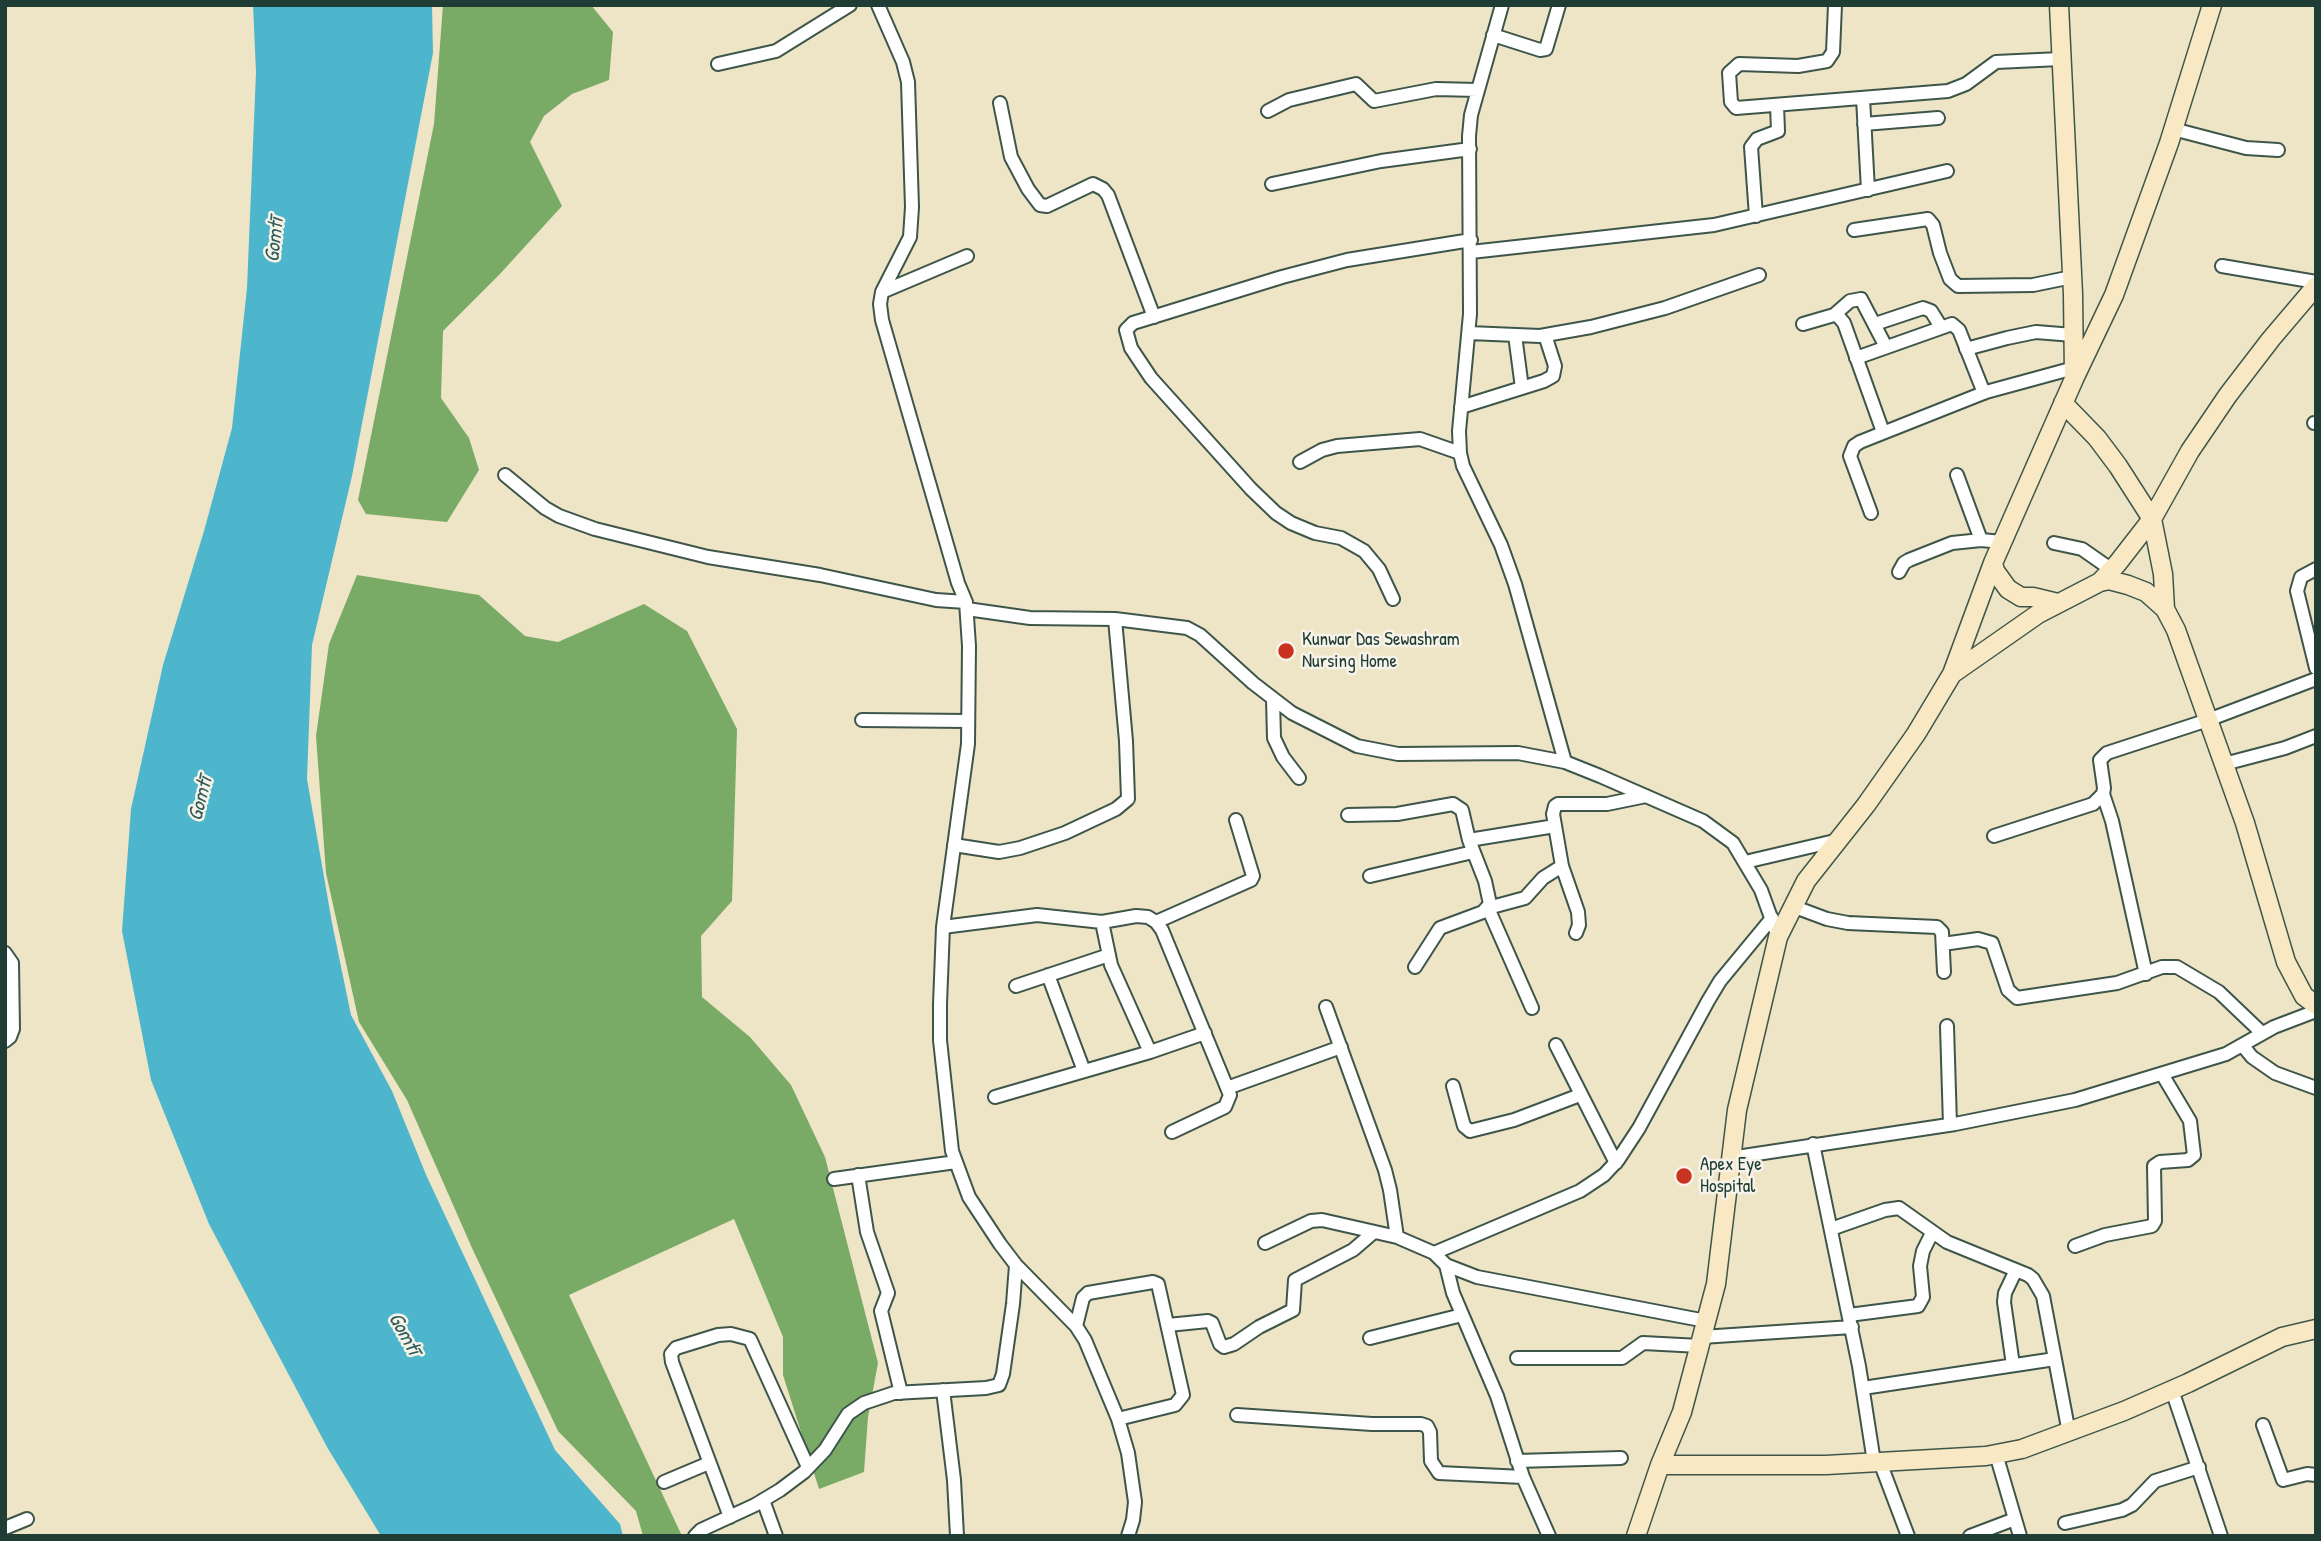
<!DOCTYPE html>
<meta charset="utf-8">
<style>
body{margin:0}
#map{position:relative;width:2321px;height:1541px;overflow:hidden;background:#eee4c6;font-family:"Patrick Hand",sans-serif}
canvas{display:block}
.frame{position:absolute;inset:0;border:7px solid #1f3d34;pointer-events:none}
</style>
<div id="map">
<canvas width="2321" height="1541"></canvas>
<div class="frame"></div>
</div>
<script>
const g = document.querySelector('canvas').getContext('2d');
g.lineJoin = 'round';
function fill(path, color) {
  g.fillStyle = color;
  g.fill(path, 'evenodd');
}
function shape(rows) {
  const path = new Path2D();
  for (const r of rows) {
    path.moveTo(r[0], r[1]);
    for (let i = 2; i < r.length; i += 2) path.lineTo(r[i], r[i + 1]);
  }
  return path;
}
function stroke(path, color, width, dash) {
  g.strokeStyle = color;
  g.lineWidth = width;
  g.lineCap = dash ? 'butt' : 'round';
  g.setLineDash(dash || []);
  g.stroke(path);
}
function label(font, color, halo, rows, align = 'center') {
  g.font = font + ' "Patrick Hand",sans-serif';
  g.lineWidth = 5;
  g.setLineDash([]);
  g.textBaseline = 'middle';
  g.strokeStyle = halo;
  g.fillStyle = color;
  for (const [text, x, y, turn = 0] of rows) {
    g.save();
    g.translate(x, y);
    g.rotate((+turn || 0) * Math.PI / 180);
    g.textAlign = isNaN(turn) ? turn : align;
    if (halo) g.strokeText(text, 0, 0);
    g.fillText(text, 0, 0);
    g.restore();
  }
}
fill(shape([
 [443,5,591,5,613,32,609,80,572,94,544,116,530,142,562,206,499,275,443,331,441,398,469,438,479,470,447,522,366,514,358,500,434,124],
 [357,575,479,595,525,636,558,642,644,604,687,631,737,729,732,901,701,936,702,997,750,1037,791,1085,825,1157,878,1363,868,1417,864,1472,819,1489,783,1375,783,1337,734,1219,569,1295,682,1536,643,1536,636,1511,558,1431,472,1248,407,1100,359,1022,326,873,316,736,329,644]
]), '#79ab66');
fill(shape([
 [253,5,432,5,433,53,352,476,312,645,307,779,332,923,351,1015,392,1091,427,1177,555,1450,620,1524,623,1536,381,1536,327,1447,209,1224,151,1080,122,931,131,809,163,665,204,531,232,428,247,288,256,72]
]), '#4eb6cc');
const street = shape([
 [878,5,903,62,908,82,912,207,910,237,882,292,880,304,882,320,958,583,966,602,969,646,968,744,943,927,940,1004,940,1040,952,1151,969,1197,1000,1244,1016,1265,1076,1326,1085,1340,1118,1419,1128,1453,1135,1502,1133,1520,1128,1536],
 [1502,5,1471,115,1469,136,1470,314,1459,431,1460,453,1463,466,1501,545,1515,584,1565,762],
 [1835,5,1833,52,1827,61,1798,66,1739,64,1729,73,1731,102,1736,108,1948,91,1966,84,1996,62,2060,59],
 [1493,35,1540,50,1546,49,1559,5],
 [718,64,776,51,850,5],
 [1863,98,1868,190],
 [1000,103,1011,157,1028,189,1040,205,1047,206,1093,184,1103,189,1108,195,1154,317],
 [1268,111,1289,100,1356,84,1374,101,1436,89,1477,90],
 [1864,124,1938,118],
 [2173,129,2246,148,2278,150],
 [1272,184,1381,161,1470,149],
 [1756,216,1751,147,1757,139,1778,131,1777,105],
 [1854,230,1928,219,1933,225,1940,253,1950,279,1958,286,2033,285,2072,277],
 [1471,252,1714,225,1947,171],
 [2222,266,2316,282],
 [882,292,967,256],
 [1834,315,1850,301,1861,299,1886,347],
 [1803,324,1834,315,1838,316,1844,323,1883,432],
 [1875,324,1923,308,1931,311,1941,327],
 [1469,333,1540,336,1591,327,1665,308,1759,275],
 [1515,335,1522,388],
 [1966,349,2007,338,2036,332,2073,335],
 [1856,358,1952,324,1959,330,1984,393],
 [1461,407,1544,381,1553,376,1555,366,1545,335],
 [2314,423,2316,423],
 [1300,462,1322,450,1337,446,1420,439,1460,453],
 [505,475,545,508,559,516,595,529,708,557,820,575,936,600,966,602],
 [1957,475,1981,540],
 [1871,513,1850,456,1854,446,1860,442,1986,392,2074,368],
 [2054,543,2082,549,2112,570],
 [2316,569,2301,577,2297,591,2316,668],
 [1899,572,1904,563,1909,560,1952,543,1981,540,2002,542],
 [1393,599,1379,569,1364,551,1341,538,1315,533,1291,523,1276,513,1251,489,1151,378,1131,348,1126,330,1133,323,1282,277,1347,260,1471,240],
 [967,609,1030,618,1115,619,1187,628,1200,635,1253,683,1292,713,1357,746,1398,754,1518,753,1565,762,1600,776,1703,821,1733,843,1761,890,1778,937],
 [1273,699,1274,738,1283,757,1299,778],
 [862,720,968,721],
 [2224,764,2285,748,2316,736],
 [2103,794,2112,821,2146,974],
 [1348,815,1397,814,1453,804,1462,810,1469,840,1485,881,1490,904,1483,912,1440,928,1415,967],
 [1994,836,2093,804,2103,794,2104,788,2100,760,2107,753,2208,720,2316,679],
 [1469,840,1555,826],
 [954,845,999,852,1020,848,1065,833,1116,809,1128,799,1126,741,1115,619],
 [1745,862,1839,840],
 [1370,876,1473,852],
 [1792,906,1827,919,1848,923,1937,927,1942,932,1944,972],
 [1102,922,1111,965,1150,1052],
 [1156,922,1251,880,1253,876,1236,820],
 [943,927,1037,915,1102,922,1136,916,1148,917,1156,922,1162,930,1230,1095,1225,1107,1172,1132],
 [1576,933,1579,925,1578,912,1562,866,1553,814,1555,806,1558,804,1607,804,1646,796],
 [1943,944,1978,939,1992,943,2008,990,2017,998,2117,983,2162,967,2177,967,2219,992,2262,1033],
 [5,953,12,963,13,1029,10,1037,5,1041],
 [1048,975,1084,1071],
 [1016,986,1109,955],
 [1326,1007,1385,1170,1390,1190,1397,1237],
 [1532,1008,1488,908,1525,898,1543,878,1562,866],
 [1947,1026,1950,1125],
 [1556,1045,1616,1163],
 [2243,1046,2252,1057,2275,1073,2316,1088],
 [1453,1086,1464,1126,1470,1131,1514,1120,1580,1095],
 [1227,1088,1341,1047],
 [995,1097,1150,1052,1205,1033],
 [1813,1144,1859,1366,1874,1462],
 [1730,1158,1955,1124,2075,1100,2226,1054,2274,1027,2316,1011],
 [858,1175,867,1232,888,1293,881,1311,901,1393],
 [834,1179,956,1162],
 [1831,1229,1885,1210,1899,1208,1947,1242,2028,1275,2033,1279,2043,1296,2069,1433],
 [1265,1243,1311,1221,1322,1220,1397,1237,1434,1253,1446,1265,1477,1277,1706,1321],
 [2075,1246,2105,1235,2152,1226,2155,1221,2154,1166,2160,1162,2188,1160,2194,1155,2190,1121,2162,1074],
 [1434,1253,1580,1191,1604,1175,1618,1160,1639,1128,1708,1001,1720,981,1772,918],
 [1446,1265,1453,1293,1497,1396,1523,1477,1549,1536],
 [1849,1315,1918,1306,1923,1297,1920,1266,1923,1251,1932,1233],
 [1168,1325,1208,1321,1212,1323,1220,1344,1224,1347,1234,1344,1259,1327,1293,1310,1295,1280,1353,1250,1374,1232],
 [1076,1326,1083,1298,1088,1293,1153,1282,1158,1284,1183,1395,1175,1405,1118,1419],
 [1702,1337,1852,1327],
 [1370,1338,1462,1315],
 [1517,1358,1622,1358,1643,1343,1700,1346],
 [2013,1365,2004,1302,2005,1293,2016,1270],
 [1863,1388,2055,1359],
 [943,1390,954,1480,957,1536],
 [2172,1390,2221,1536],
 [1237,1415,1372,1424,1421,1424,1427,1426,1430,1432,1431,1461,1439,1473,1523,1477],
 [2263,1425,2283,1480,2307,1474,2316,1475],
 [1996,1454,2020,1536],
 [1517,1461,1621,1458],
 [1880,1462,1908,1536],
 [664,1482,709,1463],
 [763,1500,776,1536],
 [730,1517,672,1362,671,1354,676,1348,718,1335,731,1334,750,1339,808,1467],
 [2065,1523,2122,1510,2132,1505,2155,1481,2199,1467],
 [5,1528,27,1519],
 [695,1536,701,1530,755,1505,780,1490,804,1472,825,1450,848,1414,864,1403,894,1393,986,1388,999,1385,1003,1374,1013,1304,1016,1265],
 [1970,1536,2015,1519]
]);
const secondary = shape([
 [2059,5,2073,294,2074,375],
 [2063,403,2097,438,2118,466,2152,519,2163,574,2165,609],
 [1993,563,1995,571,2008,589,2021,597,2033,597,2058,603],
 [2100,582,2109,580,2128,585,2146,592,2165,609,2176,630,2245,823,2286,962,2304,996,2316,1005],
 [1952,674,2038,614,2100,582,2117,564,2152,519,2190,451,2228,395,2271,339,2316,286],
 [1660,1465,1826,1465,1986,1456,2022,1449,2124,1411,2188,1383,2282,1337,2316,1329],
 [1636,1536,1660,1465,1682,1412,1716,1284,1737,1110,1778,937,1806,881,1866,805,1916,734,1952,674,1993,563,2074,379,2114,295,2169,143,2212,5]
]);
stroke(street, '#3e564a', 16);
stroke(secondary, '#3e564a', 21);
stroke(street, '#fff', 12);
stroke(secondary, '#f8e8c3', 18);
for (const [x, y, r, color] of [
 [1286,651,9,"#c8321e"],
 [1684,1176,9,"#c8321e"]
]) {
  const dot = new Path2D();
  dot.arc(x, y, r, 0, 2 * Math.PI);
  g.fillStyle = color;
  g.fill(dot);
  stroke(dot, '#f7f3e8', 2.5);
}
label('19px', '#1f3d34', '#f7f3e8', [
 ["Kunwar Das Sewashram",1302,640],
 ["Nursing Home",1302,662],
 ["Apex Eye",1700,1165],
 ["Hospital",1700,1187]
], 'left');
label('italic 21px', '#2b5b5a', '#f7f3e8', [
 ["Gomtī",275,240,-84],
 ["Gomtī",201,799,-76],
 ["Gomtī",404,1334,61]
]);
</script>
